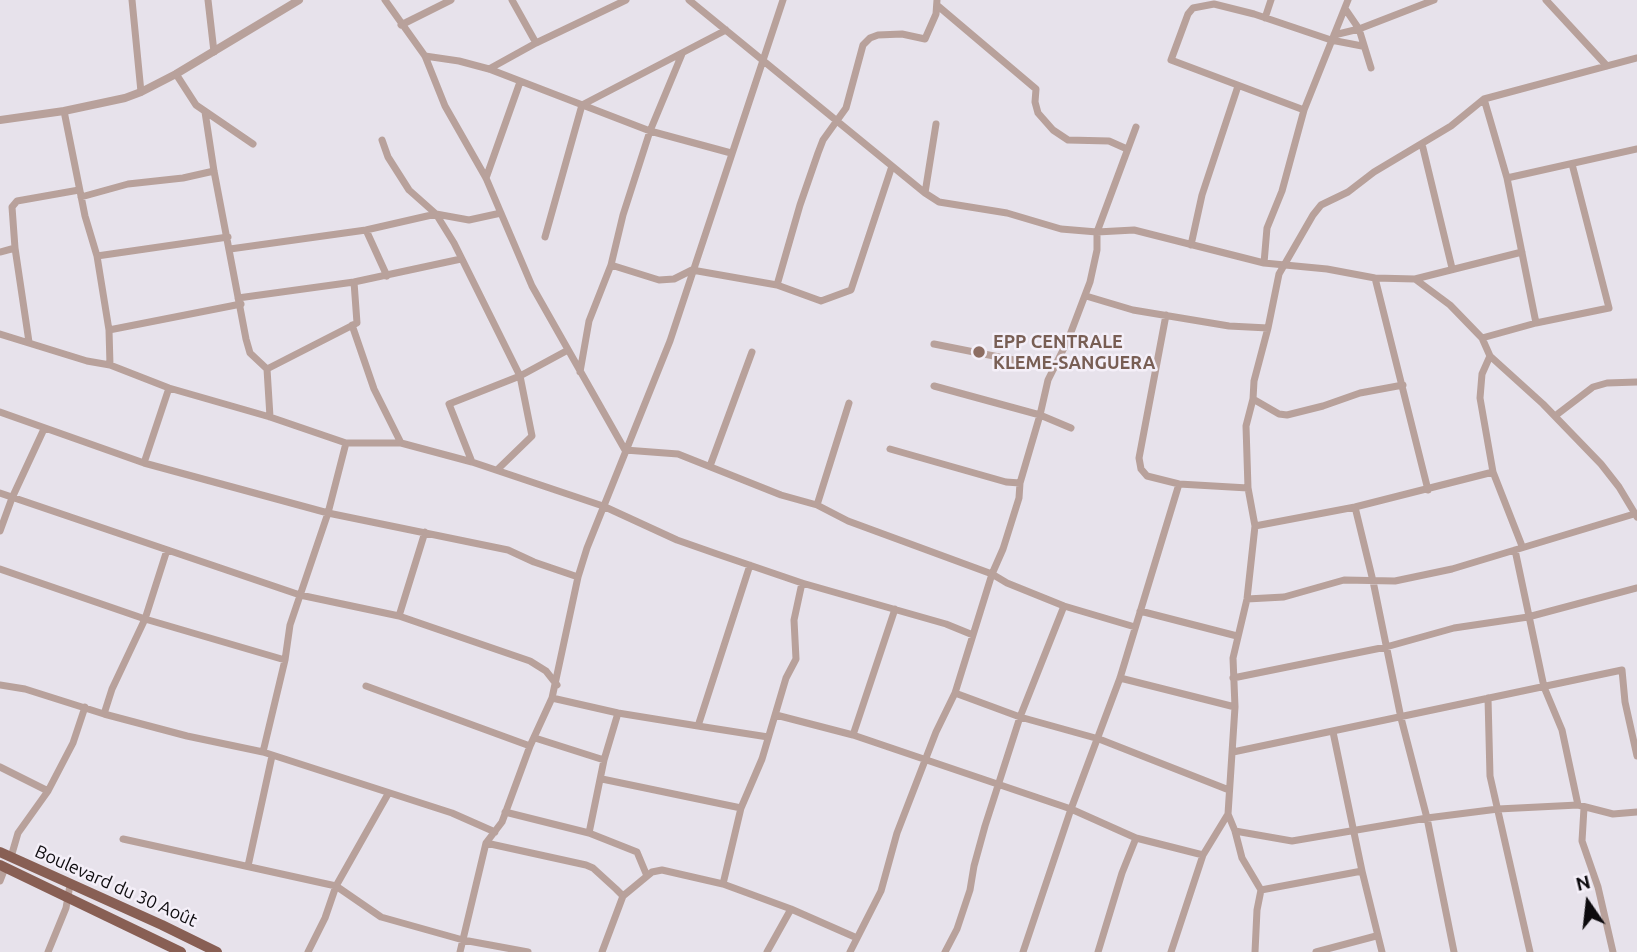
<!DOCTYPE html>
<meta charset="utf-8">
<style>
body{margin:0}
#map{position:relative;width:1637px;height:952px;overflow:hidden;background:#e7e2eb;font-family:Ubuntu,sans-serif}
canvas{display:block}
.north{position:absolute;left:1553px;top:868px;width:70px;height:70px;-webkit-text-stroke:5px #f4eff8;paint-order:stroke;rotate:346deg;font-size:19px;font-weight:700;line-height:28px;text-align:center;color:#0d0b0e}
.north::after{content:'';display:block;margin:auto;width:24px;height:32px;background:#0d0b0e;clip-path:polygon(50% 0,100% 100%,50% 72%,0 100%)}
</style>
<div id="map">
<canvas width="1637" height="952"></canvas>
<div class="north">N</div>
</div>
<script>
const g = document.querySelector('canvas').getContext('2d');
g.lineJoin = 'round';
function shape(rows) {
  const path = new Path2D();
  for (const r of rows) {
    path.moveTo(r[0], r[1]);
    for (let i = 2; i < r.length; i += 2) path.lineTo(r[i], r[i + 1]);
  }
  return path;
}
function stroke(path, color, width, dash) {
  g.strokeStyle = color;
  g.lineWidth = width;
  g.lineCap = dash ? 'butt' : 'round';
  g.setLineDash(dash || []);
  g.stroke(path);
}
function label(font, color, halo, rows, align = 'center') {
  g.font = font + ' Ubuntu,sans-serif';
  g.lineWidth = 5;
  g.setLineDash([]);
  g.textBaseline = 'middle';
  g.strokeStyle = halo;
  g.fillStyle = color;
  for (const [text, x, y, turn = 0] of rows) {
    g.save();
    g.translate(x, y);
    g.rotate((+turn || 0) * Math.PI / 180);
    g.textAlign = isNaN(turn) ? turn : align;
    if (halo) g.strokeText(text, 0, 0);
    g.fillText(text, 0, 0);
    g.restore();
  }
}
stroke(shape([
 [132,0,141,92],
 [208,0,214,52],
 [385,0,425,56,445,106,486,178,532,286,625,450,678,454,781,495,817,505,848,521,992,574,1007,583,1064,606,1135,627],
 [512,0,536,43],
 [689,0,925,193,939,202,1007,213,1061,229,1097,232,1134,230,1264,263,1327,269,1375,278,1415,279,1450,305,1482,338,1490,356,1543,404,1601,464,1619,487,1637,517],
 [1546,0,1607,66],
 [938,6,1036,89,1035,102,1038,113,1053,130,1068,140,1109,141,1127,149],
 [1346,10,1359,29,1371,68],
 [1265,18,1271,0],
 [401,25,451,0],
 [1334,35,1359,29,1434,0],
 [425,56,459,61,489,69,650,131,731,153],
 [489,69,536,43,626,0],
 [176,74,196,105,253,144],
 [1484,99,1507,178,1536,323],
 [1304,110,1171,60,1188,14,1193,8,1214,4,1254,14,1331,40,1362,46],
 [64,111,85,216,97,256,109,330,110,365],
 [205,112,214,171,246,339,250,353,267,369,270,417],
 [382,140,388,157,409,190,436,214,454,243,520,376,532,436,497,470],
 [1422,144,1452,268],
 [486,178,520,82],
 [1507,178,1637,149],
 [925,193,936,124],
 [81,197,128,184,183,178,214,171],
 [366,230,387,276],
 [545,237,582,105,726,30],
 [1191,245,1202,195,1238,86],
 [230,249,366,230,436,214,469,220,501,213],
 [0,252,15,248],
 [97,256,228,237],
 [1264,263,1267,228,1282,191,1304,110,1348,0],
 [611,265,623,215,650,131,682,54],
 [1375,278,1428,490],
 [1415,279,1522,252],
 [777,285,800,205,818,153,823,140,846,108,863,45,870,38,878,35,902,34,925,39,936,14,937,0],
 [1086,296,1133,310,1229,326,1268,328],
 [238,298,354,282,461,259],
 [1166,315,1139,458,1141,469,1147,476,1179,484,1248,488],
 [352,325,374,389,401,443],
 [109,330,241,304],
 [0,334,87,361,110,365,169,388,270,417,346,443,401,443,472,462,603,506,677,540,717,554,802,583,946,624,973,635],
 [1482,338,1536,323,1609,308,1572,164],
 [29,342,15,248,12,207,17,201,79,190],
 [934,344,1054,368],
 [1490,356,1482,374,1480,398,1493,472,1522,546],
 [267,369,357,323,354,282],
 [580,372,589,321,611,265,659,280,674,279,692,270,777,285,821,301,851,290,892,166],
 [1253,399,1279,414,1287,415,1323,406,1360,393,1403,385],
 [0,412,144,463,328,513,508,550,534,562,578,577],
 [1555,416,1593,387,1607,383,1637,382],
 [1071,428,1040,415,1048,380,1068,340,1090,282,1097,250,1097,232,1136,127],
 [890,449,1006,482,1020,483],
 [472,462,449,404,520,376,568,350],
 [144,463,169,388],
 [710,466,752,352],
 [0,493,300,595,399,616,530,661,546,671,557,685],
 [817,505,849,403],
 [1355,507,1373,581,1401,718,1427,818,1454,952],
 [1255,526,1355,507,1493,472],
 [0,531,12,498,44,429],
 [1515,550,1544,687,1562,730,1578,805],
 [0,569,145,619,285,660],
 [1247,599,1284,597,1344,580,1395,581,1452,569,1634,514],
 [895,609,853,735,1071,809,1120,678,1179,484],
 [1140,611,1237,636],
 [399,616,425,532],
 [1120,678,1235,707],
 [1233,678,1386,647,1454,628,1528,617,1637,588],
 [0,685,25,689,104,714,187,736,263,752,452,813,495,832],
 [366,686,530,746],
 [955,693,1020,717,1099,739,1229,790],
 [552,698,618,713,698,726,750,565],
 [1488,698,1490,776,1530,952],
 [104,714,112,689,145,619,167,550],
 [776,715,853,735],
 [698,726,768,737],
 [535,738,604,760],
 [263,752,285,660,290,625,328,513,346,443],
 [1233,752,1622,670,1625,702,1637,756],
 [0,767,48,791],
 [602,779,741,808],
 [1584,808,1582,841,1598,887,1613,952],
 [505,812,589,833,604,760,618,713],
 [1228,814,1235,831,1292,841,1427,818,1498,809,1578,805,1613,814,1637,812],
 [1235,831,1242,858,1261,890],
 [589,833,637,852,647,876],
 [123,839,336,886,381,917,463,940,528,952],
 [486,843,586,865,593,868,616,889,623,896,602,952],
 [11,857,18,833,48,791,73,743,85,707],
 [248,866,272,756],
 [1362,871,1382,952],
 [0,881,5,868],
 [623,896,652,872,662,870,723,884],
 [791,909,723,884,741,808,762,759,786,678,796,659,794,620,802,583],
 [48,952,66,908,70,885],
 [308,952,325,918,336,886,388,794],
 [460,952,486,843,502,822,530,746,552,698,578,577,587,548,670,341,783,0],
 [767,952,791,909,857,938],
 [850,952,881,891,897,833,936,732,955,693,992,574,1003,549,1019,498,1020,483,1040,415,934,386],
 [945,952,957,929,970,890,974,866,985,826,1020,717,1064,606],
 [1023,952,1071,809,1136,838,1203,855],
 [1098,952,1122,873,1136,838],
 [1171,952,1203,855,1228,814,1235,707,1233,658,1247,599,1255,526,1248,488,1246,426,1253,399,1254,381,1268,328,1279,274,1313,215,1321,205,1348,192,1374,172,1451,126,1484,99,1637,58],
 [1255,952,1257,910,1261,890,1362,871,1333,732],
 [1316,952,1376,936]
]), '#b8a19b', 7);
stroke(shape([
 [0,120,64,111,125,98,141,92,176,74,299,0]
]), '#b8a19b', 8);
stroke(shape([
 [0,852,162,925,217,952],
 [0,865,181,952]
]), '#885f54', 10);
for (const [x, y, r, color] of [
 [979,352,7,"#8d6e63"]
]) {
  const dot = new Path2D();
  dot.arc(x, y, r, 0, 2 * Math.PI);
  g.fillStyle = color;
  g.fill(dot);
  stroke(dot, '#f4eff8', 2.5);
}
label('bold 18px', '#785e54', '#f4eff8', [
 ["EPP CENTRALE",993,342],
 ["KLEME-SANGUERA",993,363]
], 'left');
label('18px', '#0d0b0e', '#f4eff8', [
 ["Boulevard du 30 Août",116,886,24]
]);
</script>
